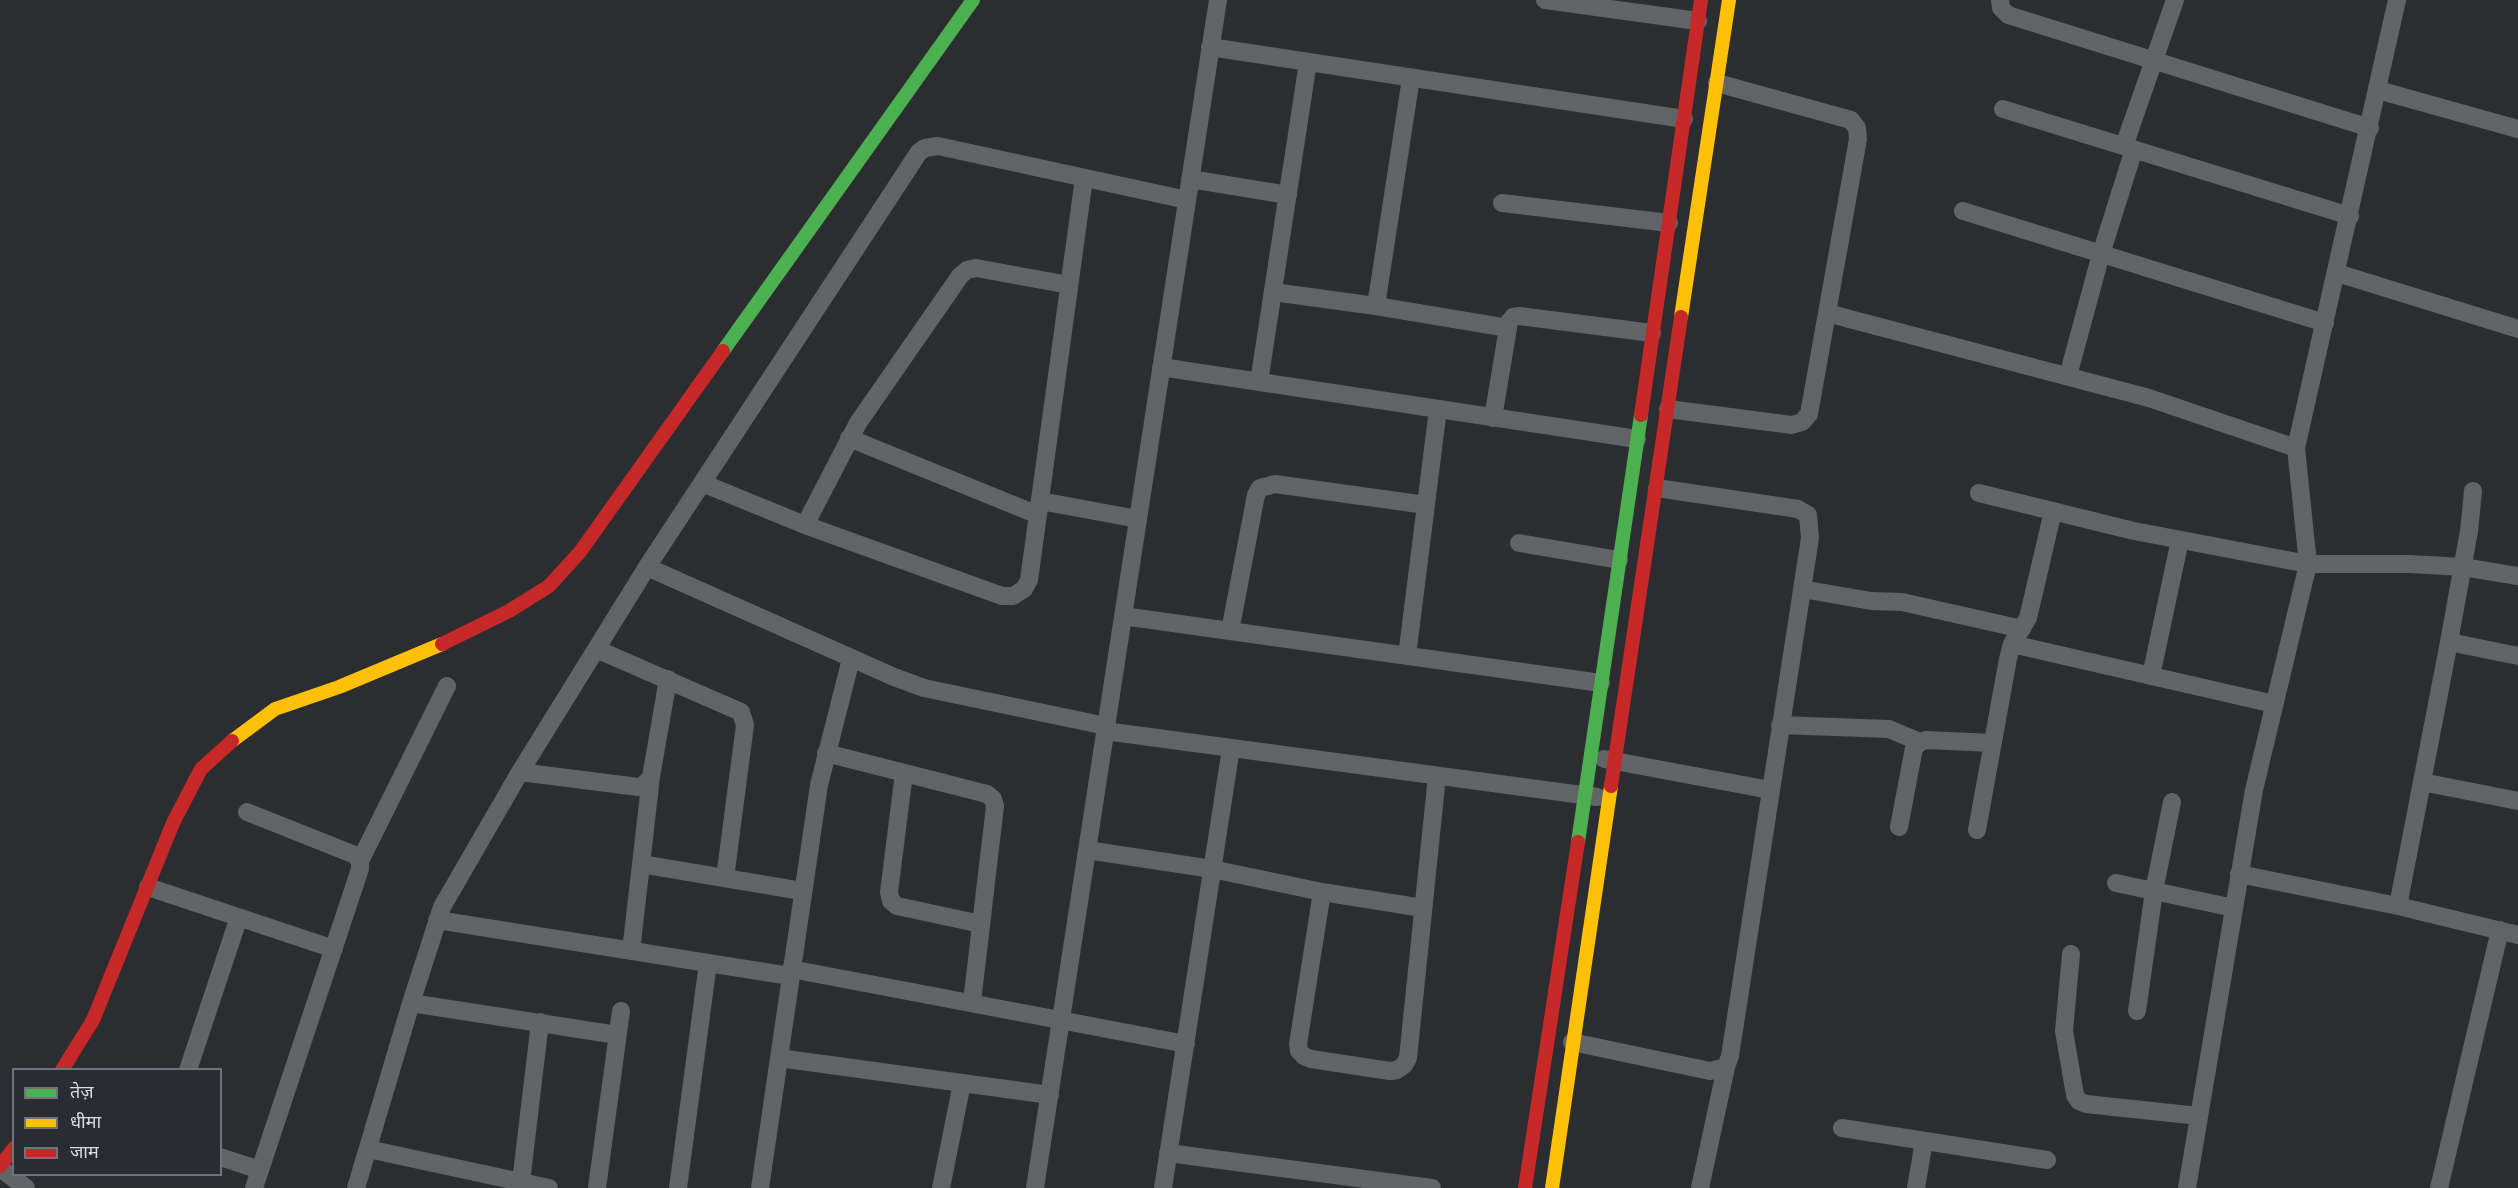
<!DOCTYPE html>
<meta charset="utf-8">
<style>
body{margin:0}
#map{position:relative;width:2518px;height:1188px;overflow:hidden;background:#2b2d31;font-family:Cabin,"Noto Sans Devanagari",sans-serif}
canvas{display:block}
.legend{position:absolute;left:12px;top:1068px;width:210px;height:108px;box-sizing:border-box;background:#292c33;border:2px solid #707379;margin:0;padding:8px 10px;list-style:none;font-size:18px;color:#dadde1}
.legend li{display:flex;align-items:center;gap:12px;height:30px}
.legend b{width:30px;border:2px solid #707379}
</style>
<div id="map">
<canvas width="2518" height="1188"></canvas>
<ul class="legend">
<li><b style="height:8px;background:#4caf50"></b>तेज़</li>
<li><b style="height:8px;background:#ffc107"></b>धीमा</li>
<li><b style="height:8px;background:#c62828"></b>जाम</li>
</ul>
</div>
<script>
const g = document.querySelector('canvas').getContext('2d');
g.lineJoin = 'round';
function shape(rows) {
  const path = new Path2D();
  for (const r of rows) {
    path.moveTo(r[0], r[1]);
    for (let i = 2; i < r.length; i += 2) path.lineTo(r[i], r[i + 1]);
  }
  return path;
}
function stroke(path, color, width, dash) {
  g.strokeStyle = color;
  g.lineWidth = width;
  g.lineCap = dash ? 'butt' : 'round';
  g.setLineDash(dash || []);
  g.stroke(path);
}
stroke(shape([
 [1545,0,1698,21],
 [2000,0,2001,8,2008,15,2370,128],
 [1210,47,1684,119],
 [2378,90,2518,129],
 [2003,109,2350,216],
 [2124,146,2175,0],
 [1190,179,1288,195],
 [1502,203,1669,223],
 [1963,211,2325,323],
 [2337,273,2518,329],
 [1273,292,1376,306,1508,328],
 [1376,306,1411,78],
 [1827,313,2149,398,2296,448],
 [1161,367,1637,439],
 [2068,376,2101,254,2134,149],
 [1259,382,1308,62],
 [1668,409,1792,425,1802,422,1809,414,1858,139,1857,128,1851,120,1717,83],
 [1493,418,1509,322,1513,317,1519,316,1652,333],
 [849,438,1038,515],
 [702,483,805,525,1002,596,1013,596,1024,589,1029,580,1084,178],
 [2473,491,2469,531,2449,642,2518,656],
 [1979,493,2134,531,2308,564,2410,564,2463,567,2518,576],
 [1040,501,1138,519],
 [805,525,858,423,960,276,967,270,976,268,1069,285],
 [1519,543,1619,560],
 [647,567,894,677,924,688,1106,726],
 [1802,589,1871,601,1902,602,2022,629],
 [1123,616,1601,683],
 [1230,631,1256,495,1260,488,1275,484,1426,505],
 [2012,644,2274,704],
 [596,649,741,712,745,725,725,878],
 [1407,656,1438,409],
 [2151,676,2180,540],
 [1780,725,1889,729,1920,742],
 [1105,731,1597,797],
 [826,753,987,794,993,799,995,806,972,1002],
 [1604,759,1770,790],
 [520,772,638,787,643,786,651,777,668,679],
 [904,773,889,892,891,901,897,906,981,924],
 [2422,782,2518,801],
 [247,812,355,855,360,861,360,869,254,1188],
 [1899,827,1914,748,1920,742,1927,740,1993,743],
 [1977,830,2008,659,2012,644,2028,618,2053,511],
 [1087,850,1212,869,1322,892,1423,908],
 [360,861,447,686],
 [641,864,802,891],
 [2239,874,2398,906,2518,935],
 [2116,883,2234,908],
 [148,887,334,949],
 [1322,892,1298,1044,1299,1051,1304,1056,1311,1059,1390,1071,1397,1070,1404,1065,1408,1058,1437,776],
 [2398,906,2449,642],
 [437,920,790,976],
 [631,951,651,777],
 [2071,954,2064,1031,2075,1095,2079,1101,2086,1104,2199,1116],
 [791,969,1186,1044],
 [411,1003,617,1035],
 [2137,1011,2154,891,2172,802],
 [1572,1042,1710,1071,1726,1067,1730,1056,1810,538,1808,515,1798,509,1657,488],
 [779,1058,1050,1095],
 [188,1070,239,917],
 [1842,1128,2047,1160],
 [368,1149,549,1188],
 [1168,1153,1432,1188],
 [220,1157,260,1170],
 [0,1168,26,1188],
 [521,1182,540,1022],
 [356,1188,411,1003,442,907,520,772,647,567,919,152,925,148,938,146,1187,200],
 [597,1188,621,1011],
 [678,1188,708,963],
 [760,1188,819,785,851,659],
 [941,1188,962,1083],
 [1035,1188,1218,0],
 [1163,1188,1231,748],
 [1700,1188,1726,1067],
 [1916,1188,1924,1141],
 [2187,1188,2254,790,2308,564,2296,448,2397,0],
 [2439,1188,2500,930]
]), '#626365', 18);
stroke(shape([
 [723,351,973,0],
 [1578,842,1641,415]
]), '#4caf50', 14);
stroke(shape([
 [1681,317,1729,0],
 [232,741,275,709,339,687,442,644],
 [1552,1188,1611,786]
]), '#ffc107', 14);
stroke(shape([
 [1641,415,1701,0],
 [442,644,509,611,549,586,580,552,723,351],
 [1611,786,1681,317],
 [62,1070,93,1020,173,823,201,769,232,741],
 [0,1166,14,1148],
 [1525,1188,1578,842]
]), '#c62828', 14);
</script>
